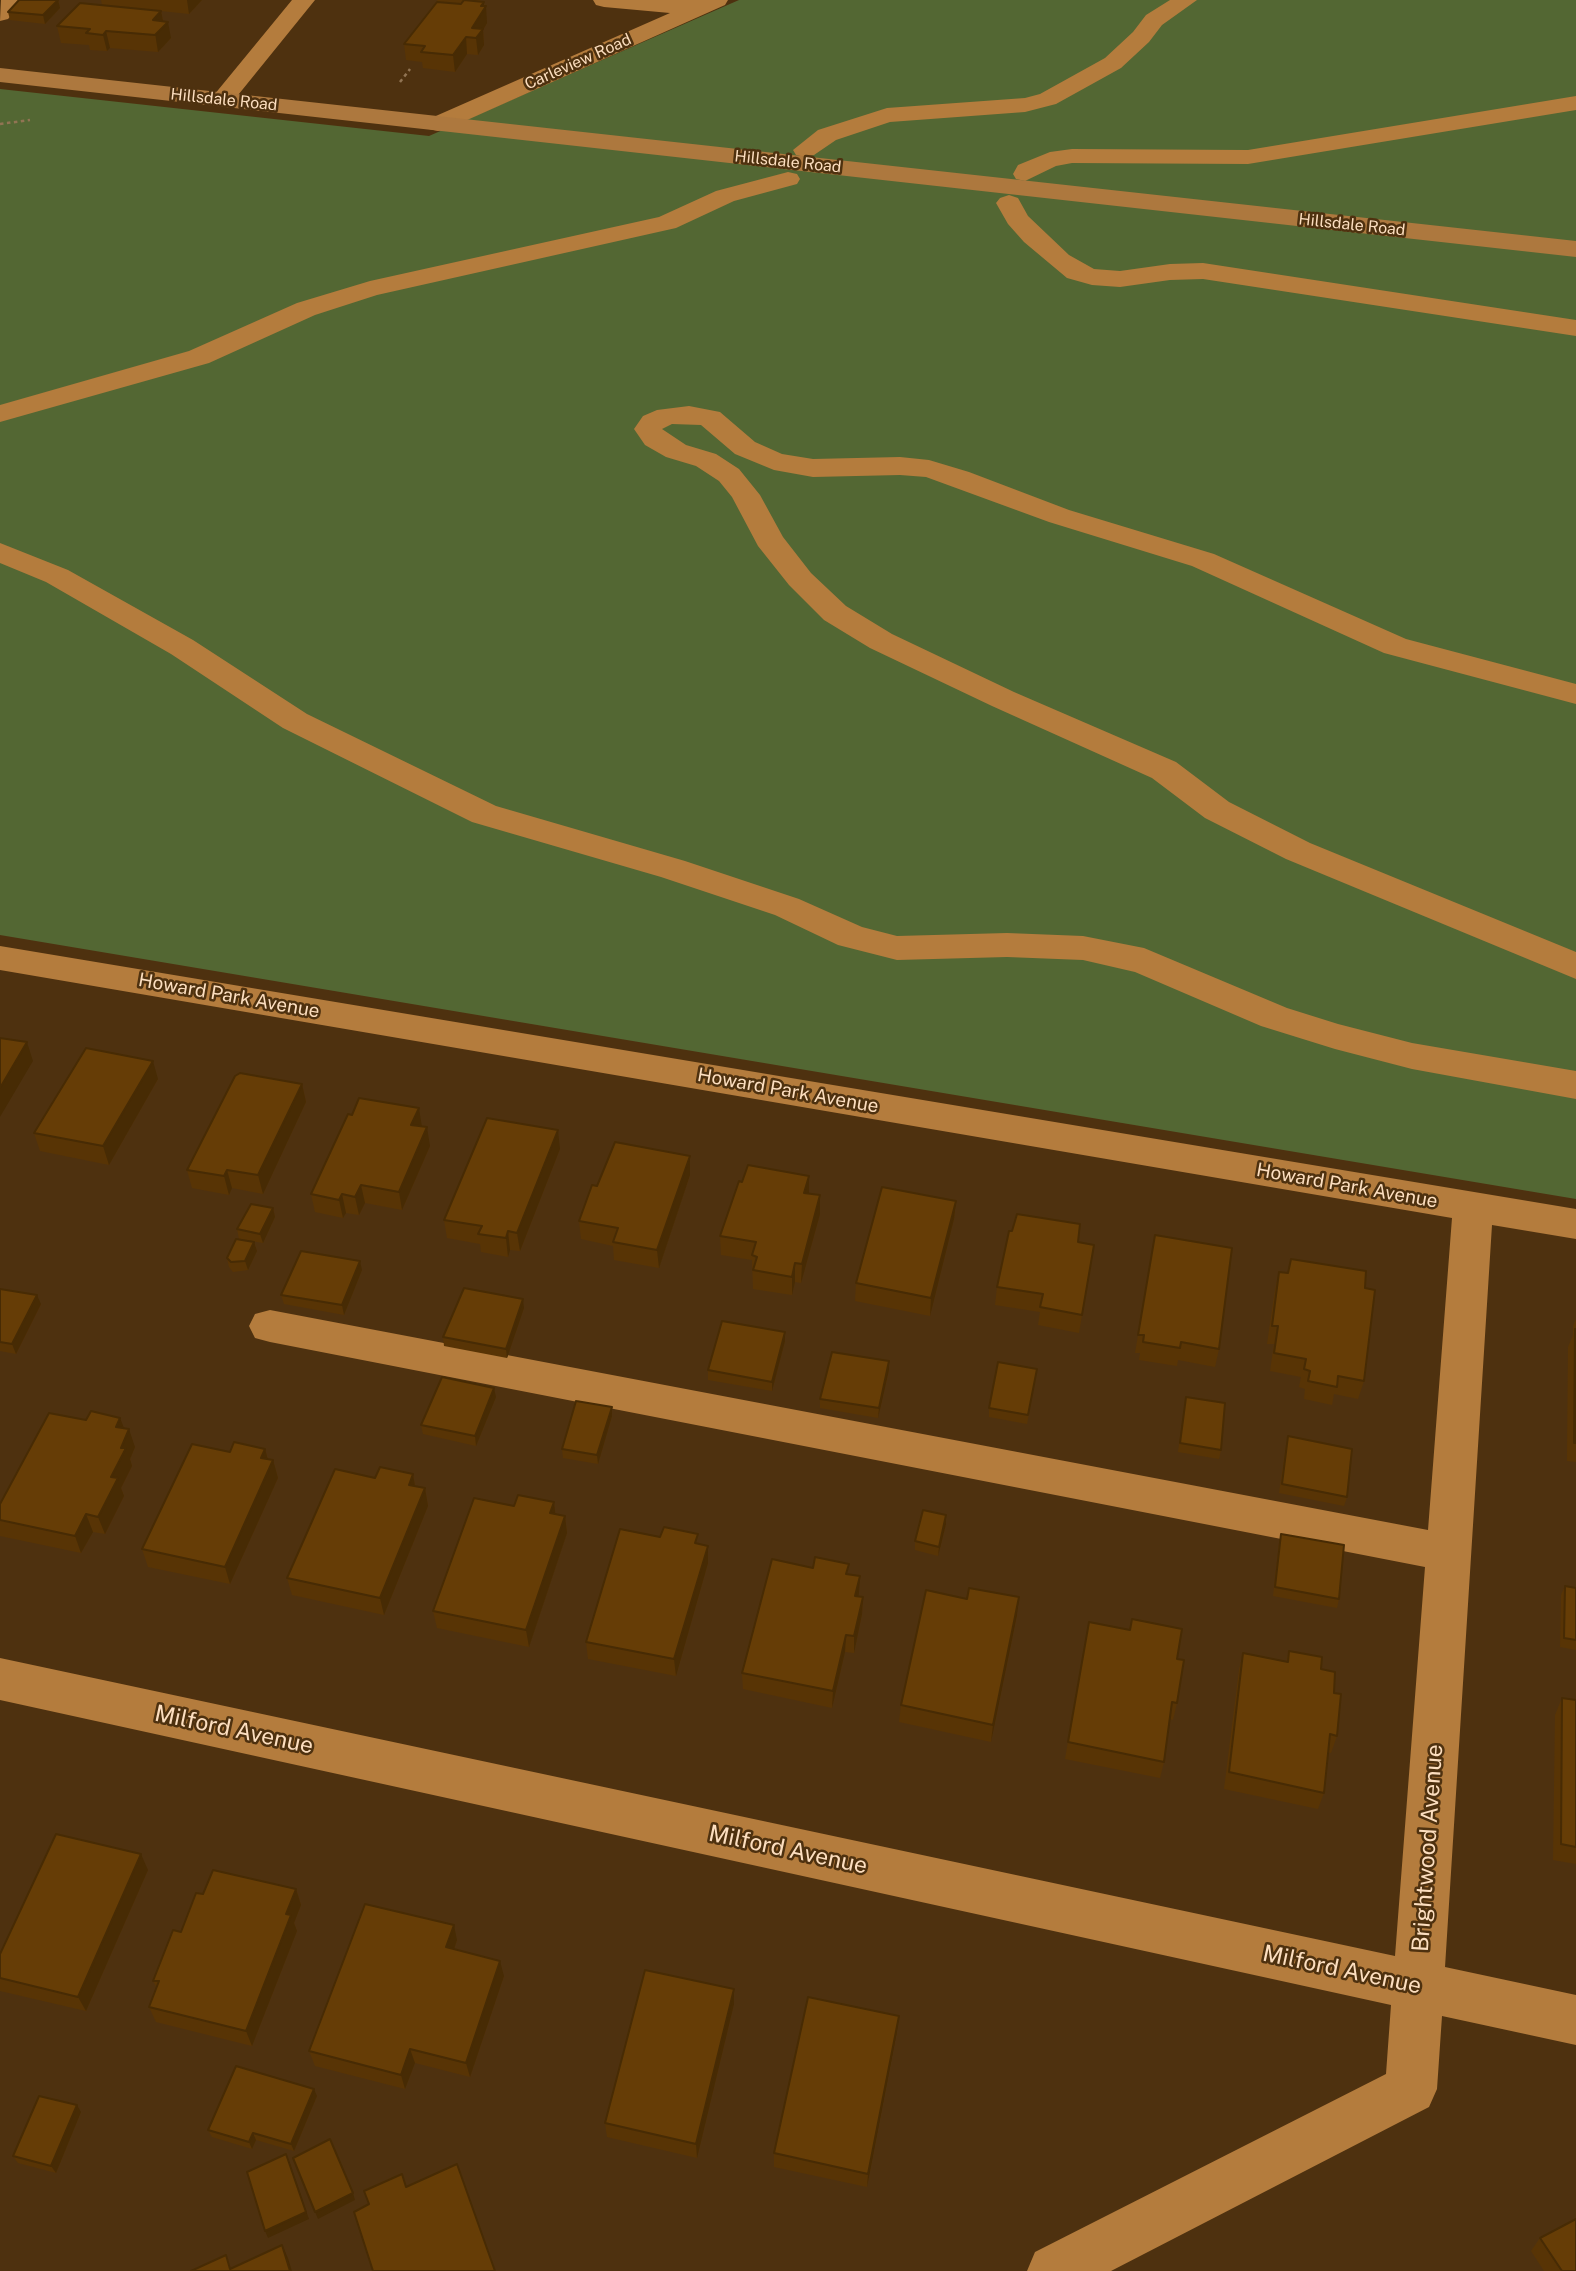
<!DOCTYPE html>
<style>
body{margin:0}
canvas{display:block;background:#4e310f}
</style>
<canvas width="1576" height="2271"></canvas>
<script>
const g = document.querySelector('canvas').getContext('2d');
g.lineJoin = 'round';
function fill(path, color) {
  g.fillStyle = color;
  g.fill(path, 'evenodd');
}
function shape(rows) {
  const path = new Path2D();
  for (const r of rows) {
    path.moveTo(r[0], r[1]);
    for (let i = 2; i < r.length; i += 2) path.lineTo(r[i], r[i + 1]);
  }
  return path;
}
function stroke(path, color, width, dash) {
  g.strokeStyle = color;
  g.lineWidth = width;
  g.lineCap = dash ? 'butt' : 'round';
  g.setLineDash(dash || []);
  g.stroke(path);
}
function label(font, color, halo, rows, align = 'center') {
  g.font = font + ' "Public Sans",sans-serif';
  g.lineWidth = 5;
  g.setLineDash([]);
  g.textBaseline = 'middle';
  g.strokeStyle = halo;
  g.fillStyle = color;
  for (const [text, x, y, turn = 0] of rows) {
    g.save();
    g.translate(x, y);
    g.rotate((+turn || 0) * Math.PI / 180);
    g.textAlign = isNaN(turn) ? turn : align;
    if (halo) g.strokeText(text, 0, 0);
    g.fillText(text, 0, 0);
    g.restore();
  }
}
fill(shape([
 [739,0,1576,0,1576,1199,0,935,0,89,429,136]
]), '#536733');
stroke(shape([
 [400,82,410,69],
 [0,124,30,120]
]), '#917453', 2.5, [3.5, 3.5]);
fill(shape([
 [1,0,25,0,8,19,0,21,1,0],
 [292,0,315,0,230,105,214,105,210,100,214,95,292,0],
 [593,0,728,0,725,5,447,129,438,131,429,129,426,124,429,119,670,13,604,7,596,5,593,0],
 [1170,0,1197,0,1162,25,1149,42,1121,68,1056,104,1025,112,890,122,836,140,814,155,805,157,796,155,793,150,818,130,887,108,1025,98,1040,94,1105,58,1133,32,1146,15,1170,0],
 [1576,96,1576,110,1248,164,1072,163,1056,166,1025,181,1016,179,1013,174,1018,165,1050,152,1072,149,1248,150,1576,96],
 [788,172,797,174,800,179,797,184,734,201,676,228,377,295,315,315,209,363,0,422,0,405,189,351,297,303,370,281,659,217,716,191,788,172],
 [1009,195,1018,198,1028,216,1069,255,1094,269,1120,271,1170,264,1203,263,1576,320,1576,336,1203,279,1170,280,1120,287,1092,285,1067,278,1024,242,1008,224,996,203,1000,198,1009,195],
 [689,406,720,412,755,442,782,454,813,459,900,457,929,460,969,472,1069,510,1214,554,1406,639,1576,684,1576,704,1384,653,1192,566,1049,522,926,477,900,475,813,477,774,470,735,454,701,425,672,424,662,429,686,445,716,454,739,469,760,495,783,537,811,573,846,606,892,634,1014,692,1176,762,1229,802,1310,843,1576,952,1576,979,1286,859,1205,818,1152,778,992,706,870,648,824,620,789,585,758,546,732,497,719,481,696,466,666,457,645,445,634,429,643,416,657,410,689,406],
 [0,543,68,570,193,640,307,714,496,806,685,861,799,899,862,927,897,936,1007,933,1083,936,1144,948,1287,1008,1338,1024,1412,1043,1576,1071,1576,1099,1412,1069,1335,1049,1261,1026,1135,972,1083,960,1007,957,897,960,838,945,775,915,661,877,472,822,283,728,171,654,46,582,0,563,0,543],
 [0,946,1576,1209,1576,1239,1492,1225,1445,1967,1576,1995,1576,2045,1442,2016,1437,2089,1429,2107,1111,2271,1027,2271,1035,2252,1386,2074,1391,2005,0,1700,0,1658,1395,1956,1425,1567,270,1342,255,1338,249,1326,255,1314,270,1310,1428,1530,1452,1218,0,970,0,946]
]), '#b47c3d');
fill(shape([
 [0,68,1576,241,1576,257,0,82,0,68]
]), '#ad783e');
fill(shape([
 [58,0,60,8,45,24,10,20,8,12],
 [101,0,202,0,189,14,161,11,163,21,171,38,158,52,110,48,107,51,90,50,89,45,61,43,57,26,102,5],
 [437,0,481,0,480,1,484,2,487,23,483,30,484,45,478,55,467,54,455,72,423,68,422,62,406,60,404,44,438,2],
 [158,1079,109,1165,40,1151,34,1133],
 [302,1084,306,1102,263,1194,232,1188,229,1195,192,1188,187,1170],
 [422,1126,430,1146,402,1210,365,1203,359,1215,346,1213,343,1218,315,1212,311,1194],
 [560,1149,520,1251,510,1250,508,1257,481,1252,480,1244,447,1238,444,1220],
 [690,1175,659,1268,614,1260,613,1246,581,1239,579,1221,597,1186],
 [809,1194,820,1214,801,1283,795,1282,792,1295,753,1289,752,1260,721,1255,720,1236],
 [956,1201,954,1219,930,1316,855,1301,856,1283],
 [273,1208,275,1217,263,1243,239,1239,237,1229],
 [1155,1235,1219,1349,1215,1367,1178,1360,1177,1366,1139,1360,1140,1353,1135,1353],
 [254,1242,257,1251,248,1270,233,1272,229,1267,227,1258],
 [1078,1242,1094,1245,1079,1333,1038,1325,1040,1312,995,1305,997,1287],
 [362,1270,344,1315,284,1304,281,1295],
 [1279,1272,1288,1273,1364,1381,1358,1399,1334,1394,1332,1405,1304,1399,1305,1389,1299,1387,1301,1377,1270,1371,1274,1344,1267,1344,1275,1290],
 [0,1289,41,1304,16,1354,0,1351],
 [524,1308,507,1358,444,1346,443,1337],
 [1576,1319,1576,1462,1567,1461,1568,1347,1573,1335,1573,1326],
 [785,1341,772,1391,708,1380,708,1370],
 [1037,1369,1027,1424,989,1417,989,1408],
 [889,1370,878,1418,820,1408,820,1399],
 [496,1397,476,1446,423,1434,421,1425],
 [1186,1397,1221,1450,1219,1459,1178,1452],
 [612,1416,598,1464,563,1458,562,1449],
 [124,1429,135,1447,130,1459,132,1466,121,1488,124,1496,105,1534,93,1532,81,1553,0,1536,0,1504],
 [1288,1436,1347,1497,1344,1506,1279,1493,1286,1446],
 [265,1449,268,1459,273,1460,278,1478,230,1584,148,1567,142,1549,230,1452],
 [413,1474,415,1486,425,1488,428,1506,384,1615,292,1595,287,1578,375,1478],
 [554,1502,555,1514,565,1516,567,1533,529,1647,437,1628,433,1611,514,1506],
 [946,1524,938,1556,915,1550,915,1541],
 [1281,1534,1339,1599,1337,1608,1273,1596,1279,1543],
 [698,1544,708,1563,676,1676,588,1659,586,1642],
 [849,1574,860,1576,858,1596,863,1597,862,1614,854,1653,845,1652,832,1708,743,1689,742,1673],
 [1565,1586,1576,1588,1576,1650,1560,1647,1561,1595],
 [967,1599,1017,1615,991,1742,899,1722,901,1705],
 [1132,1619,1177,1659,1177,1703,1173,1720,1170,1719,1164,1762,1160,1778,1065,1759,1089,1622,1129,1630],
 [1289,1651,1321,1669,1334,1693,1337,1736,1331,1753,1328,1752,1324,1793,1318,1809,1224,1789,1239,1670,1243,1653,1286,1662],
 [1562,1698,1576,1700,1576,1864,1553,1860,1555,1715],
 [148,1870,86,2011,0,1991,0,1954],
 [296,1889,301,1905,294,1923,297,1931,252,2046,156,2022,149,2007,157,1988,153,1981,203,1894],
 [457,1940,454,1949,504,1976,470,2077,415,2063,405,2089,315,2066,309,2051],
 [734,2004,697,2158,607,2137,605,2123],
 [897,2031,867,2187,774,2167,774,2153],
 [317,2096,294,2151,256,2140,252,2149,212,2137,208,2130],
 [81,2112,56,2173,18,2163,13,2156],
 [1540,2238,1576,2271,1544,2271,1531,2251]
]), '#583405');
fill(shape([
 [58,0,60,8,45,24,43,15],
 [187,0,202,0,189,14],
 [484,2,484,8,486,6,487,23,483,30,484,45,478,55,476,38,472,28,481,6],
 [161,11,164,26,168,22,171,38,158,52,153,20],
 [106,31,110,48,107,51,103,35],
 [466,37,467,54,455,72,453,55],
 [27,1042,33,1061,0,1117,0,1088],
 [153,1061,158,1079,109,1165,103,1146],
 [302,1084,306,1102,263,1194,258,1175],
 [419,1108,422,1127,411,1125],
 [427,1127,430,1146,402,1210,399,1192],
 [558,1130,560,1149,520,1251,517,1233],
 [690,1156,690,1175,659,1268,657,1250],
 [227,1170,232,1188,229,1195,224,1176],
 [809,1176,809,1194,804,1193],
 [361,1185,365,1203,359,1215,355,1197],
 [342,1194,346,1213,343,1218,339,1200],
 [820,1195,820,1214,801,1283,802,1264],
 [956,1201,954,1219,930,1316,931,1298],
 [273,1208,275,1217,263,1243,260,1234],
 [508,1231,510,1250,508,1257,506,1238],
 [254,1242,257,1251,248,1270,245,1261],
 [360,1261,362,1270,344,1315,342,1305],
 [795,1263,795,1282,792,1295,792,1277],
 [37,1295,41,1304,16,1354,12,1344],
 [523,1299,524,1308,507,1358,506,1349],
 [785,1332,785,1341,772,1391,772,1382],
 [889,1361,889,1370,878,1418,879,1408],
 [494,1388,496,1397,476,1446,475,1436],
 [612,1407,612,1416,598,1464,597,1455],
 [120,1418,127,1435,129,1429,135,1447,130,1459,132,1466,121,1488,124,1496,105,1534,98,1517,111,1477,116,1427],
 [265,1449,270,1467,261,1458],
 [273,1460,278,1478,230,1584,225,1567],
 [413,1474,416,1492,409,1485],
 [425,1488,428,1506,384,1615,380,1598],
 [554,1502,556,1520,550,1513],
 [86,1514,93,1532,81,1553,75,1536],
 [946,1515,946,1524,938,1556,939,1547],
 [565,1516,567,1533,529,1647,526,1630],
 [708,1546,708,1563,676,1676,674,1659],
 [860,1576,859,1593,855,1613,855,1596],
 [863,1597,862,1614,854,1653,854,1636],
 [1019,1597,1017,1615,991,1742,993,1725],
 [846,1635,845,1652,832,1708,833,1691],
 [141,1854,148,1870,86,2011,78,1997],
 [296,1889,301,1905,294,1923,297,1931,252,2046,246,2031,286,1914],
 [454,1925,457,1940,450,1962,446,1947],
 [500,1961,504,1976,470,2077,466,2063],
 [734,1989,734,2004,697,2158,696,2144],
 [899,2016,897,2031,867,2187,868,2174],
 [410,2049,415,2063,405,2089,401,2075],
 [314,2089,317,2096,294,2151,291,2144],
 [77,2105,81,2112,56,2173,51,2166],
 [253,2133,256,2140,252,2149,249,2142],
 [289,2161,309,2219,268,2238,265,2231],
 [353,2193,355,2200,318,2219,315,2212],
 [282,2245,288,2258,292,2271,290,2271]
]), '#472b04');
const building = shape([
 [19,0,58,0,43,15,8,12,19,0],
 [464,0,484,2,481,6,486,6,472,28,483,29,476,38,466,37,453,55,421,52,425,46,404,44,437,2,461,4,464,0],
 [80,3,161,11,153,20,168,22,155,35,106,31,103,35,86,33,90,29,57,26,80,3],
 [0,1038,27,1042,0,1088,0,1038],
 [86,1048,153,1061,103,1146,34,1133,86,1048],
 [240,1073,302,1084,258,1175,227,1170,224,1176,187,1170,235,1076,240,1073],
 [359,1098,419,1108,411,1125,427,1127,399,1192,361,1185,355,1197,342,1194,339,1200,311,1194,348,1114,352,1115,359,1098],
 [487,1118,558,1130,517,1233,508,1231,506,1238,478,1234,482,1226,444,1220,487,1118],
 [615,1142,690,1156,657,1250,613,1242,618,1228,579,1221,592,1185,597,1186,615,1142],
 [748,1165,809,1176,804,1193,820,1195,802,1264,795,1263,792,1277,753,1270,757,1257,752,1255,756,1242,720,1236,739,1181,742,1182,748,1165],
 [882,1187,956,1201,931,1298,856,1283,882,1187],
 [251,1204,273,1208,260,1234,237,1229,251,1204],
 [1017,1214,1080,1224,1078,1242,1094,1245,1082,1315,1040,1307,1043,1294,997,1287,1009,1231,1012,1231,1017,1214],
 [1155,1235,1232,1248,1219,1349,1181,1342,1180,1348,1143,1342,1144,1335,1138,1335,1155,1235],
 [236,1239,254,1242,245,1261,231,1262,227,1258,236,1239],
 [301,1251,360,1261,342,1305,281,1295,301,1251],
 [1291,1259,1366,1271,1365,1288,1375,1290,1364,1381,1338,1376,1337,1387,1308,1381,1310,1371,1304,1369,1306,1359,1274,1353,1278,1326,1272,1326,1279,1272,1288,1273,1291,1259],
 [464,1288,523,1299,506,1349,443,1337,464,1288],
 [0,1289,37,1295,12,1344,0,1342,0,1289],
 [722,1321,785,1332,772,1382,708,1370,722,1321],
 [1575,1329,1576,1329,1576,1443,1574,1443,1575,1329],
 [832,1352,889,1361,879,1408,820,1399,832,1352],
 [998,1362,1037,1369,1028,1415,989,1408,998,1362],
 [442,1377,494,1388,475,1436,421,1425,442,1377],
 [1186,1397,1225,1403,1221,1450,1180,1443,1186,1397],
 [576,1401,612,1407,597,1455,562,1449,576,1401],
 [91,1411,120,1418,116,1427,129,1429,121,1448,126,1448,111,1477,118,1478,98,1517,86,1514,75,1536,0,1520,0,1504,49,1413,86,1420,91,1411],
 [1288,1436,1352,1449,1347,1497,1282,1484,1288,1436],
 [234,1442,265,1449,261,1458,273,1460,225,1567,142,1549,192,1444,230,1452,234,1442],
 [380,1467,413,1474,409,1485,425,1488,380,1598,287,1578,335,1469,375,1478,380,1467],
 [518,1495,554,1502,550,1513,565,1516,526,1630,433,1611,474,1498,514,1506,518,1495],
 [923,1510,946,1515,939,1547,915,1541,923,1510],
 [664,1527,698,1534,695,1543,708,1546,674,1659,586,1642,620,1529,660,1537,664,1527],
 [1281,1534,1344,1545,1339,1599,1275,1587,1281,1534],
 [815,1557,849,1564,846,1574,860,1576,855,1596,863,1597,854,1636,846,1635,833,1691,742,1673,772,1559,813,1568,815,1557],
 [1565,1586,1576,1588,1576,1640,1564,1638,1565,1586],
 [969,1588,1019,1597,993,1725,901,1705,926,1590,967,1599,969,1588],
 [1132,1619,1182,1629,1177,1659,1184,1660,1177,1703,1172,1702,1164,1762,1068,1742,1089,1622,1130,1630,1132,1619],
 [1289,1651,1322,1657,1321,1669,1335,1672,1334,1693,1341,1694,1337,1736,1330,1734,1324,1793,1229,1772,1243,1653,1288,1662,1289,1651],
 [1562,1698,1576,1700,1576,1847,1561,1844,1562,1698],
 [56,1834,141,1854,78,1997,0,1978,0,1954,56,1834],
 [213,1870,296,1889,286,1914,291,1915,246,2031,149,2007,159,1981,153,1981,173,1930,181,1932,196,1893,203,1894,213,1870],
 [365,1904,454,1925,446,1947,500,1961,466,2063,410,2049,401,2075,309,2051,365,1904],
 [645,1970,734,1989,696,2144,605,2123,645,1970],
 [808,1997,899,2016,868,2174,774,2153,808,1997],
 [236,2066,314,2089,291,2144,253,2133,249,2142,208,2130,236,2066],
 [39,2096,77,2105,51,2166,13,2156,39,2096],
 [330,2139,353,2193,315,2212,293,2158,330,2139],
 [286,2154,306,2212,265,2231,247,2172,286,2154],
 [457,2164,495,2271,373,2271,354,2212,369,2204,364,2191,402,2174,406,2187,457,2164],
 [1576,2219,1576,2271,1562,2271,1540,2238,1576,2219],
 [282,2245,290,2271,191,2271,226,2255,230,2269,282,2245]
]);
fill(building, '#663d06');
stroke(building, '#472b04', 2);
label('16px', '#fcdebf', '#4e310f', [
 ["Carleview Road",578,62,-24],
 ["Hillsdale Road",224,100,6],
 ["Hillsdale Road",788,162,6],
 ["Hillsdale Road",1352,225,6]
]);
label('19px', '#fcdebf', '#4e310f', [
 ["Howard Park Avenue",229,996,10],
 ["Howard Park Avenue",788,1091,10],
 ["Howard Park Avenue",1347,1186,10]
]);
label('23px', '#fcdebf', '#4e310f', [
 ["Milford Avenue",234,1730,12],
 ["Brightwood Avenue",1428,1848,-86],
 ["Milford Avenue",788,1850,12],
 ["Milford Avenue",1342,1970,12]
]);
</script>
